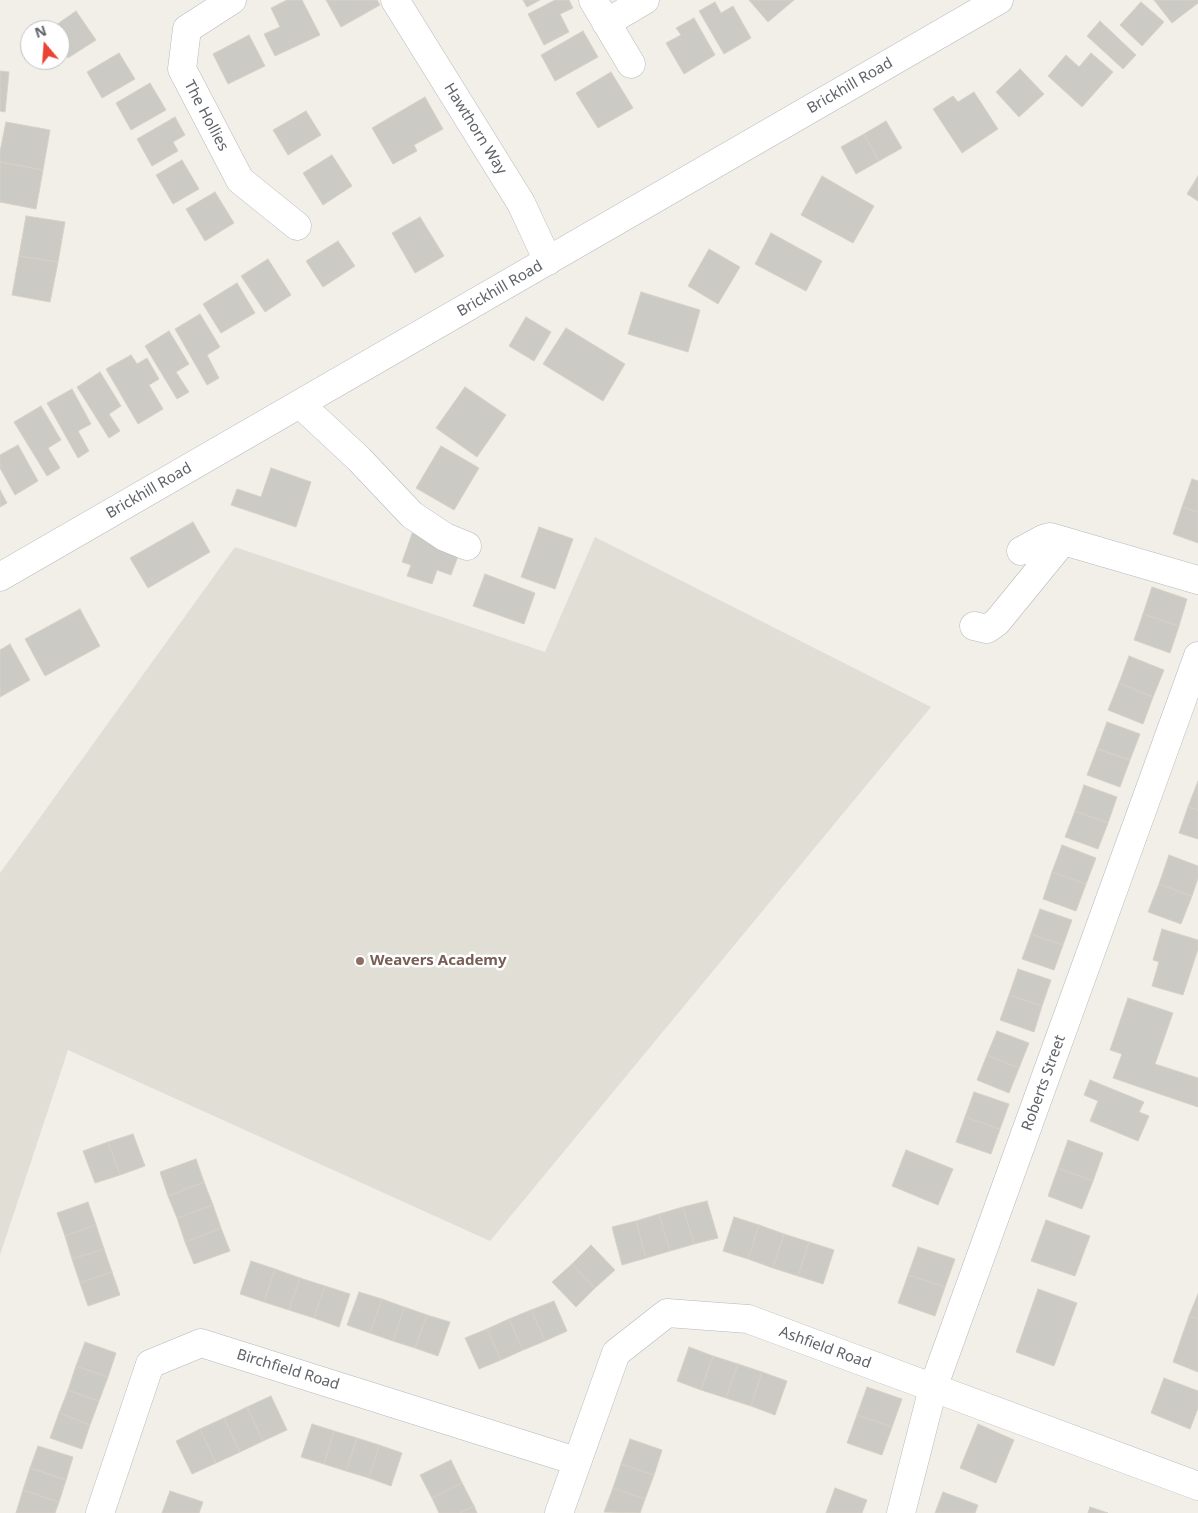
<!DOCTYPE html>
<style>
body{margin:0}
#map{position:relative;width:1198px;height:1513px;overflow:hidden;background:#f1efe8;font-family:"Noto Sans",sans-serif}
canvas{display:block}
.north{position:absolute;left:20px;top:20px;width:50px;height:50px;box-sizing:border-box;background:#fff;border:1px solid #bfc1c3;border-radius:50%;rotate:342deg;font-size:14px;font-weight:700;line-height:20px;text-align:center;color:#5f6368}
.north::after{content:'';display:block;margin:auto;width:18px;height:22px;background:#ea4335;clip-path:polygon(50% 0,100% 100%,50% 72%,0 100%)}
</style>
<div id="map">
<canvas width="1198" height="1513"></canvas>
<div class="north">N</div>
</div>
<script>
const g = document.querySelector('canvas').getContext('2d');
g.lineJoin = 'round';
function fill(path, color) {
  g.fillStyle = color;
  g.fill(path, 'evenodd');
}
function shape(rows) {
  const path = new Path2D();
  for (const r of rows) {
    path.moveTo(r[0], r[1]);
    for (let i = 2; i < r.length; i += 2) path.lineTo(r[i], r[i + 1]);
  }
  return path;
}
function stroke(path, color, width, dash) {
  g.strokeStyle = color;
  g.lineWidth = width;
  g.lineCap = dash ? 'butt' : 'round';
  g.setLineDash(dash || []);
  g.stroke(path);
}
function label(font, color, halo, rows, align = 'center') {
  g.font = font + ' "Noto Sans",sans-serif';
  g.lineWidth = 5;
  g.setLineDash([]);
  g.textBaseline = 'middle';
  g.strokeStyle = halo;
  g.fillStyle = color;
  for (const [text, x, y, turn = 0] of rows) {
    g.save();
    g.translate(x, y);
    g.rotate((+turn || 0) * Math.PI / 180);
    g.textAlign = isNaN(turn) ? turn : align;
    if (halo) g.strokeText(text, 0, 0);
    g.fillText(text, 0, 0);
    g.restore();
  }
}
fill(shape([
 [595,537,931,707,490,1241,68,1050,0,1255,0,873,235,547,545,652]
]), '#e1ded6');
const building = shape([
 [287,0,302,0,320,35,275,56,264,34,280,27,271,8,287,0],
 [326,0,377,0,380,5,341,27,326,0],
 [523,0,540,0,527,7,523,0],
 [555,0,569,0,573,8,560,14,569,32,544,45,528,14,555,0],
 [749,0,794,0,768,22,749,0],
 [1154,0,1198,0,1198,3,1172,23,1154,0],
 [715,2,721,13,733,6,751,38,724,54,699,11,715,2],
 [1141,2,1164,22,1142,46,1120,25,1141,2],
 [76,11,96,40,68,58,60,46,60,30,49,30,76,11],
 [694,18,715,55,684,74,666,43,681,35,676,28,694,18],
 [1100,21,1136,55,1123,69,1087,36,1100,21],
 [583,31,598,57,555,81,541,55,583,31],
 [249,35,265,66,228,84,213,54,249,35],
 [119,53,135,79,102,98,87,72,119,53],
 [1091,53,1113,72,1082,107,1048,76,1066,55,1079,67,1091,53],
 [1020,69,1044,94,1019,117,996,92,1020,69],
 [0,71,9,72,5,112,0,111,0,71],
 [611,72,633,108,598,128,576,93,611,72],
 [150,83,166,110,131,130,116,103,150,83],
 [974,92,998,129,962,153,933,109,953,96,958,102,974,92],
 [425,97,443,129,414,145,417,151,393,164,372,128,425,97],
 [306,111,321,135,288,155,273,130,306,111],
 [175,117,185,135,173,142,178,151,152,166,137,139,175,117],
 [886,121,902,148,879,161,864,134,886,121],
 [6,122,50,130,43,170,0,162,0,152,6,122],
 [864,134,879,161,856,174,841,147,864,134],
 [332,155,352,186,323,205,303,173,332,155],
 [182,160,199,189,173,204,156,175,182,160],
 [0,162,43,170,36,209,0,202,0,162],
 [822,176,874,206,853,243,801,215,822,176],
 [1198,176,1198,201,1187,194,1198,176],
 [215,192,234,223,205,241,186,209,215,192],
 [26,216,65,222,58,262,19,256,26,216],
 [420,217,444,256,415,273,392,233,420,217],
 [771,233,822,261,806,291,755,264,771,233],
 [338,241,355,266,323,287,306,261,338,241],
 [709,249,740,267,718,304,688,286,709,249],
 [19,256,58,262,50,302,12,295,19,256],
 [268,259,291,295,265,312,241,276,268,259],
 [237,283,255,313,221,333,203,304,237,283],
 [641,292,700,310,688,352,628,334,641,292],
 [200,314,220,347,207,355,219,378,207,385,175,329,200,314],
 [526,317,551,332,534,361,509,346,526,317],
 [566,328,625,364,603,401,543,364,566,328],
 [169,331,189,364,176,372,189,392,177,399,145,346,169,331],
 [131,355,137,364,147,358,159,379,149,385,163,409,138,424,106,369,131,355],
 [100,372,121,406,109,414,120,431,109,438,77,387,100,372],
 [465,387,506,415,477,457,436,428,465,387],
 [72,389,91,424,78,431,89,451,78,458,47,403,72,389],
 [41,406,61,440,48,448,60,468,47,476,14,422,41,406],
 [18,445,38,481,15,495,0,468,0,455,18,445],
 [441,446,479,468,454,510,416,488,441,446],
 [271,468,311,482,296,527,231,505,237,489,261,497,271,468],
 [1192,479,1198,481,1198,512,1182,507,1192,479],
 [0,490,7,503,0,507,0,490],
 [1182,507,1198,512,1198,543,1173,534,1182,507],
 [193,522,210,552,148,588,130,558,193,522],
 [539,527,573,539,555,589,521,577,539,527],
 [413,531,461,548,451,575,437,570,432,584,407,576,411,565,402,562,413,531],
 [485,574,535,593,524,624,473,606,485,574],
 [1152,587,1187,599,1179,626,1143,614,1152,587],
 [80,609,100,646,45,676,25,639,80,609],
 [1143,614,1179,626,1170,653,1134,640,1143,614],
 [10,644,30,680,0,697,0,650,10,644],
 [1129,656,1164,670,1153,697,1119,683,1129,656],
 [1119,683,1153,697,1143,724,1108,710,1119,683],
 [1107,722,1140,734,1130,760,1097,749,1107,722],
 [1097,749,1130,760,1120,787,1087,775,1097,749],
 [1198,781,1198,810,1188,807,1198,781],
 [1084,785,1117,797,1108,823,1075,811,1084,785],
 [1188,807,1198,810,1198,839,1179,833,1188,807],
 [1075,811,1108,823,1098,849,1065,837,1075,811],
 [1062,845,1096,858,1086,884,1052,872,1062,845],
 [1169,855,1198,866,1198,878,1192,896,1159,884,1169,855],
 [1052,872,1086,884,1076,911,1043,899,1052,872],
 [1159,884,1192,896,1181,924,1148,912,1159,884],
 [1040,909,1072,920,1063,945,1031,934,1040,909],
 [1162,929,1198,940,1198,949,1183,995,1152,986,1159,962,1153,960,1162,929],
 [1031,934,1063,945,1054,970,1022,959,1031,934],
 [1018,969,1051,980,1042,1006,1009,995,1018,969],
 [1009,995,1042,1006,1034,1032,1000,1020,1009,995],
 [1128,998,1173,1013,1155,1064,1198,1078,1198,1107,1113,1078,1122,1054,1110,1050,1128,998],
 [997,1031,1029,1043,1019,1068,987,1055,997,1031],
 [987,1055,1019,1068,1009,1093,977,1080,987,1055],
 [1090,1080,1144,1102,1139,1112,1149,1116,1138,1141,1090,1121,1098,1101,1084,1095,1090,1080],
 [974,1092,1009,1104,1000,1129,965,1117,974,1092],
 [965,1117,1000,1129,991,1154,956,1142,965,1117],
 [133,1134,145,1166,120,1175,108,1142,133,1134],
 [1068,1140,1103,1153,1093,1181,1058,1168,1068,1140],
 [108,1142,120,1175,95,1183,83,1151,108,1142],
 [906,1150,953,1169,938,1205,892,1186,906,1150],
 [196,1159,204,1182,168,1196,160,1172,196,1159],
 [1058,1168,1093,1181,1082,1209,1048,1196,1058,1168],
 [204,1182,213,1205,177,1218,168,1196,204,1182],
 [707,1201,718,1238,694,1244,683,1207,707,1201],
 [88,1202,96,1225,65,1236,57,1213,88,1202],
 [213,1205,221,1228,185,1242,177,1218,213,1205],
 [683,1207,694,1244,670,1251,659,1214,683,1207],
 [659,1214,670,1251,646,1258,636,1221,659,1214],
 [734,1217,759,1225,748,1259,723,1251,734,1217],
 [1046,1220,1090,1236,1075,1276,1031,1261,1046,1220],
 [636,1221,646,1258,622,1265,612,1227,636,1221],
 [96,1225,104,1249,72,1259,65,1236,96,1225],
 [759,1225,784,1234,773,1268,748,1259,759,1225],
 [221,1228,230,1251,194,1264,185,1242,221,1228],
 [784,1234,809,1242,798,1276,773,1268,784,1234],
 [809,1242,834,1250,823,1284,798,1276,809,1242],
 [591,1245,615,1270,595,1288,572,1264,591,1245],
 [918,1247,955,1259,945,1287,908,1275,918,1247],
 [104,1249,112,1272,80,1283,72,1259,104,1249],
 [251,1261,275,1269,264,1302,240,1294,251,1261],
 [572,1264,595,1288,576,1307,552,1282,572,1264],
 [275,1269,300,1278,289,1310,264,1302,275,1269],
 [112,1272,120,1295,88,1306,80,1283,112,1272],
 [908,1275,945,1287,935,1316,898,1303,908,1275],
 [300,1278,325,1286,314,1318,289,1310,300,1278],
 [325,1286,350,1294,339,1327,314,1318,325,1286],
 [1038,1289,1077,1303,1054,1366,1016,1352,1038,1289],
 [359,1292,382,1299,370,1333,347,1325,359,1292],
 [1198,1294,1198,1319,1189,1316,1198,1294],
 [382,1299,404,1307,393,1341,370,1333,382,1299],
 [554,1301,567,1331,545,1341,531,1310,554,1301],
 [404,1307,427,1315,415,1348,393,1341,404,1307],
 [531,1310,545,1341,523,1350,509,1319,531,1310],
 [427,1315,450,1322,438,1356,415,1348,427,1315],
 [1189,1316,1198,1319,1198,1372,1173,1362,1189,1316],
 [509,1319,523,1350,501,1360,487,1329,509,1319],
 [487,1329,501,1360,479,1369,465,1338,487,1329],
 [85,1342,116,1353,108,1377,76,1366,85,1342],
 [689,1347,713,1356,701,1390,677,1381,689,1347],
 [713,1356,738,1364,726,1398,701,1390,713,1356],
 [738,1364,762,1372,751,1406,726,1398,738,1364],
 [76,1366,108,1377,99,1401,68,1390,76,1366],
 [762,1372,787,1381,775,1415,751,1406,762,1372],
 [1164,1378,1198,1391,1198,1408,1190,1429,1151,1413,1164,1378],
 [867,1387,902,1399,892,1427,857,1415,867,1387],
 [68,1390,99,1401,90,1425,59,1413,68,1390],
 [271,1396,287,1430,263,1441,247,1407,271,1396],
 [247,1407,263,1441,240,1452,224,1418,247,1407],
 [59,1413,90,1425,82,1449,50,1438,59,1413],
 [857,1415,892,1427,882,1455,847,1443,857,1415],
 [224,1418,240,1452,216,1463,200,1429,224,1418],
 [312,1424,334,1431,324,1464,301,1457,312,1424],
 [978,1424,1014,1440,996,1483,960,1468,978,1424],
 [200,1429,216,1463,192,1474,176,1441,200,1429],
 [334,1431,357,1438,346,1471,324,1464,334,1431],
 [357,1438,379,1445,369,1478,346,1471,357,1438],
 [630,1439,662,1450,654,1475,621,1464,630,1439],
 [379,1445,402,1453,391,1486,369,1478,379,1445],
 [38,1446,73,1457,66,1480,30,1468,38,1446],
 [451,1460,462,1483,432,1498,420,1475,451,1460],
 [621,1464,654,1475,645,1499,613,1488,621,1464],
 [30,1468,66,1480,59,1502,23,1490,30,1468],
 [462,1483,474,1506,460,1513,439,1513,432,1498,462,1483],
 [613,1488,645,1499,640,1513,604,1512,613,1488],
 [835,1488,867,1500,862,1513,826,1513,835,1488],
 [23,1490,59,1502,55,1513,16,1513,23,1490],
 [170,1491,203,1502,199,1513,162,1513,170,1491],
 [943,1492,978,1505,975,1513,935,1513,943,1492],
 [474,1506,477,1513,460,1513,474,1506],
 [1090,1507,1108,1513,1088,1513,1090,1507]
]);
fill(building, '#cccac5');
stroke(building, '#d6d1c6', 1);
const minor = shape([
 [232,0,187,29,182,69,240,180,297,226],
 [395,0,521,203,548,261],
 [593,0,631,64],
 [606,23,645,0],
 [300,404,359,459,412,515,445,537,467,546],
 [1021,551,1043,539,1050,537,1198,580],
 [0,577,999,0],
 [974,626,987,629,997,622,1063,541],
 [100,1513,150,1364,201,1343,576,1461],
 [559,1513,616,1353,667,1313,748,1319,1198,1486],
 [901,1513,933,1388,1198,656]
]);
stroke(minor, '#b5b8bc', 29);
stroke(minor, '#fff', 28);
for (const [x, y, r, color] of [
 [360,961,5,"#8d6e63"]
]) {
  const dot = new Path2D();
  dot.arc(x, y, r, 0, 2 * Math.PI);
  g.fillStyle = color;
  g.fill(dot);
  stroke(dot, '#fff', 2);
}
label('15px', '#5f6368', '#fff', [
 ["Brickhill Road",850,86,-30],
 ["The Hollies",206,116,62],
 ["Hawthorn Way",475,129,58],
 ["Brickhill Road",500,289,-30],
 ["Brickhill Road",149,491,-30],
 ["Roberts Street",1044,1083,-70],
 ["Ashfield Road",825,1348,20],
 ["Birchfield Road",288,1370,17]
]);
label('bold 15px', '#785e54', '#fff', [
 ["Weavers Academy",370,961]
], 'left');
</script>
